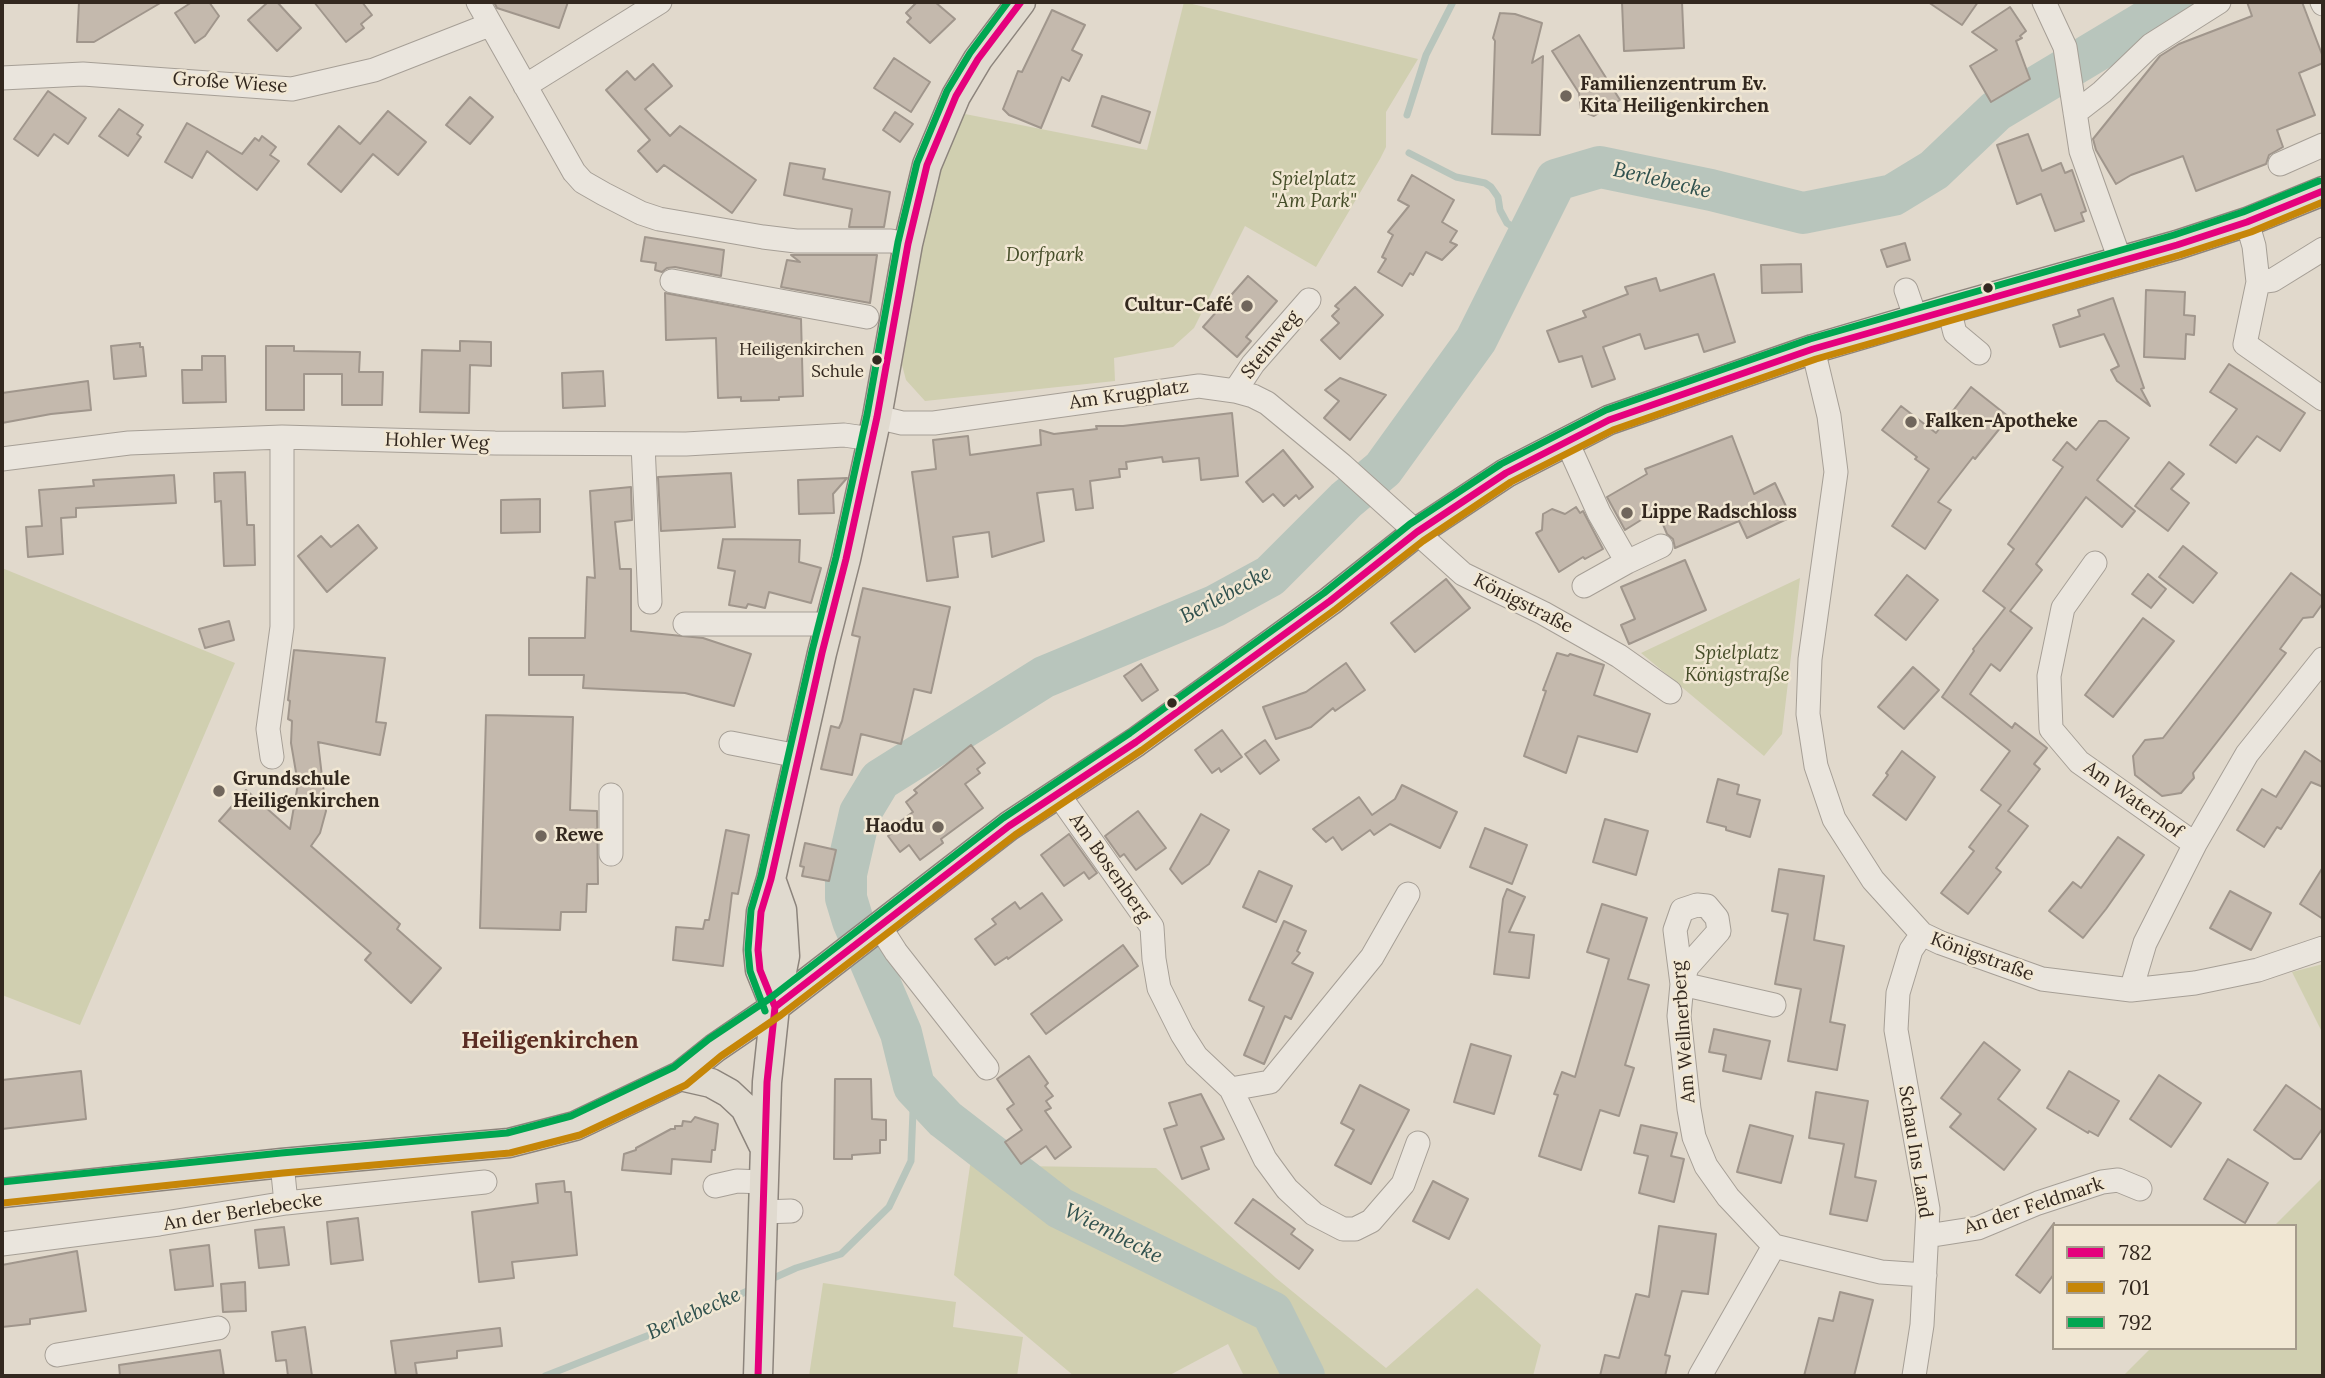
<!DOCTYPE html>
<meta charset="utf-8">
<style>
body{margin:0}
#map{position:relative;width:2325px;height:1378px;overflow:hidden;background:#e1d9cc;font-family:Lora,serif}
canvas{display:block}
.frame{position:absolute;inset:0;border:4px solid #33281f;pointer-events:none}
.legend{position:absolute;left:2052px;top:1224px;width:245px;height:126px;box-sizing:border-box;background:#f1e7d3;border:2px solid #a59b8b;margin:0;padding:9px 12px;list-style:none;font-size:21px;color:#33281f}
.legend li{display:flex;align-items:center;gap:14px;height:35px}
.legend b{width:35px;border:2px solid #a59b8b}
</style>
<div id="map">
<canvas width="2325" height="1378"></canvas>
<div class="frame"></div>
<ul class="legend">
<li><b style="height:9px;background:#e5007d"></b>782</li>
<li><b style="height:9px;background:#c68608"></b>701</li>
<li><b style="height:9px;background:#00a651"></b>792</li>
</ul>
</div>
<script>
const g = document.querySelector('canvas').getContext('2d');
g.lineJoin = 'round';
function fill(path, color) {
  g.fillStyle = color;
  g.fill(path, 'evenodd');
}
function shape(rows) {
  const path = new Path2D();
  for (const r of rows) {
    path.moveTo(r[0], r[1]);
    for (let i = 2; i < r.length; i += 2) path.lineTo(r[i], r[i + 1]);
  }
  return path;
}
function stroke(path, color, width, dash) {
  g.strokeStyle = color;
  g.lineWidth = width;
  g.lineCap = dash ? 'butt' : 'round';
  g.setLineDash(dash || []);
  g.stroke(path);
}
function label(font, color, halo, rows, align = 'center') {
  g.font = font + ' Lora,serif';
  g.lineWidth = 5;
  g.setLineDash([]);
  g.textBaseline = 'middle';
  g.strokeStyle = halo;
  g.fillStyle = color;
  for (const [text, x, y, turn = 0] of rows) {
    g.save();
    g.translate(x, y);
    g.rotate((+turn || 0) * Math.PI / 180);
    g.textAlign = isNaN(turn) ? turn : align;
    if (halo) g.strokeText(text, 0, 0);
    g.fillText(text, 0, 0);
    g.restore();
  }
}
fill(shape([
 [1184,2,1418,59,1386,112,1386,147,1380,159,1316,267,1245,226,1194,328,1173,347,1114,358,1115,381,925,401,906,380,902,365,919,252,944,142,960,113,1147,150],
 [2,568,235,663,80,1025,2,995],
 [1800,578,1782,734,1764,756,1641,653],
 [2323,964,2323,1034,2292,972],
 [976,1125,1019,1166,1156,1168,1276,1278,1386,1368,1477,1288,1541,1345,1533,1376,1244,1376,1228,1344,1168,1376,1074,1376,954,1275],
 [2323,1177,2323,1376,2123,1376,2151,1348,2295,1348,2295,1226,2274,1226],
 [823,1283,956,1302,953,1327,1023,1337,1017,1376,809,1376]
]), '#d0cfb0');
stroke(shape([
 [1407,115,1426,55,1453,2],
 [1409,153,1456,177,1485,183,1491,187,1498,197,1500,210,1507,223,1529,237],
 [767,1281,796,1268,841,1254,889,1207,911,1161,914,1086],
 [545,1376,662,1330,754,1288]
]), '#b8c5bc', 7);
stroke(shape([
 [1304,1376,1272,1312,1060,1208,945,1119,914,1086,901,1033,853,921,846,898,846,874,860,813,880,780,1044,677,1215,606,1270,576,1346,500,1383,469,1476,340,1556,180,1600,167,1711,190,1803,213,1893,195,1934,170,1996,111,2178,2]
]), '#b8c5bc', 42);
const building = shape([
 [79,2,162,2,94,42,77,42,79,2],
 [192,2,209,2,219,16,205,36,195,43,175,13,192,2],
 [268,2,277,2,301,28,277,51,248,20,268,2],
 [314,2,362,2,372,15,361,24,364,28,346,42,314,2],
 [494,2,568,2,559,28,497,8,494,2],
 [917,2,935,2,955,19,930,43,907,22,911,18,906,13,917,2],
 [1622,2,1682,2,1684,48,1624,51,1622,2],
 [1928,2,1978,2,1962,25,1928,2],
 [2247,2,2302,2,2323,57,2323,63,2299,73,2315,115,2277,130,2283,147,2269,155,2266,164,2196,191,2183,156,2131,175,2116,184,2096,150,2093,139,2160,56,2179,44,2252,16,2247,2],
 [2010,7,2026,31,2020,36,2022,38,2016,41,2030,79,1991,102,1970,66,1997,50,1972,32,2010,7],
 [1052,10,1085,25,1072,50,1082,55,1069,81,1062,77,1041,128,1009,115,1003,109,1018,71,1022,72,1052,10],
 [1500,13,1515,14,1542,23,1532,63,1543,56,1540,135,1492,134,1495,41,1493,38,1500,13],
 [1579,35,1620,100,1594,116,1581,111,1579,93,1552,51,1579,35],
 [894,58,930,82,911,112,874,88,894,58],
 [653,64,672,86,645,109,670,136,680,126,756,180,732,213,664,165,657,172,638,151,650,140,606,90,627,71,635,80,653,64],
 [48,91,86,118,68,144,54,134,38,156,14,139,48,91],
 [1102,96,1150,112,1140,143,1092,126,1102,96],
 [470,97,493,117,470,144,446,125,470,97],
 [119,109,143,125,137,134,141,137,128,156,99,136,119,109],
 [388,111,426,142,398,175,373,154,341,192,308,164,339,126,360,144,388,111],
 [895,112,913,124,900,142,883,130,895,112],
 [187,123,242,154,255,138,259,141,262,136,276,147,270,155,279,161,257,190,207,151,192,178,165,162,187,123],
 [2028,134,2042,171,2061,163,2065,173,2072,170,2086,211,2081,213,2084,221,2055,231,2041,194,2017,204,1997,145,2028,134],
 [790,163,825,169,823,179,890,192,884,227,849,227,852,209,784,195,790,163],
 [1412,175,1454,200,1442,222,1457,231,1450,242,1457,245,1442,260,1426,252,1413,275,1410,273,1402,286,1378,272,1386,259,1382,257,1393,235,1388,232,1409,206,1398,200,1412,175],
 [645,237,724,250,721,276,675,267,667,268,662,272,655,270,656,263,641,261,645,237],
 [1905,243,1910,260,1887,267,1881,250,1905,243],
 [791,255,877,255,870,303,781,287,787,260,800,262,791,255],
 [1801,264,1802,292,1762,293,1761,265,1801,264],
 [1714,274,1735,342,1704,352,1698,334,1645,349,1640,334,1603,347,1615,379,1592,387,1582,356,1559,362,1547,331,1586,317,1583,311,1628,294,1625,287,1656,278,1660,291,1714,274],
 [1248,276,1277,301,1246,337,1251,341,1237,357,1203,327,1248,276],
 [1355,287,1383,315,1340,359,1321,340,1339,323,1332,316,1339,309,1335,306,1355,287],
 [2146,290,2185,292,2184,315,2195,316,2194,335,2186,334,2185,359,2144,357,2146,290],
 [665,293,801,319,803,396,779,397,779,400,741,401,741,397,718,398,716,338,666,340,665,293],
 [2113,298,2144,388,2141,389,2150,406,2117,381,2111,370,2119,366,2104,334,2060,347,2053,325,2080,316,2078,310,2113,298],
 [460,341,491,342,491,366,470,365,469,413,420,412,422,350,460,351,460,341],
 [140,343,140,347,143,347,146,376,114,379,111,346,140,343],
 [266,346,294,346,294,351,360,352,359,372,383,372,382,405,342,405,342,374,304,374,304,410,266,410,266,346],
 [202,356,225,356,226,402,183,403,182,370,202,370,202,356],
 [2229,364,2305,413,2280,451,2257,436,2236,463,2210,445,2237,409,2210,392,2229,364],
 [603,371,605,406,563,408,562,373,603,371],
 [1340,378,1386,395,1350,440,1324,418,1339,401,1325,390,1340,378],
 [88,381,91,410,51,414,2,423,2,393,88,381],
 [1971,387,2009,417,1975,459,1973,457,1938,502,1951,510,1925,549,1892,526,1929,469,1915,459,1917,457,1882,430,1901,406,1936,433,1971,387],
 [1232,413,1238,476,1201,480,1199,458,1163,462,1162,457,1126,462,1127,469,1119,469,1120,477,1090,481,1093,508,1076,510,1073,489,1037,493,1044,541,992,557,989,532,953,537,958,577,927,581,912,472,936,469,933,440,968,436,970,455,1041,445,1040,430,1054,434,1097,429,1096,426,1123,426,1232,413],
 [2099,421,2106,421,2129,438,2097,480,2135,511,2122,527,2086,497,2036,564,2042,570,2010,611,2032,628,2000,671,1991,664,1970,694,2012,728,2015,723,2047,748,2034,764,2040,769,2008,811,2028,826,1996,868,2001,872,1968,914,1941,893,1974,851,1969,847,2001,805,1981,790,2010,751,1942,697,1974,651,1973,649,2005,608,1983,591,2014,549,2008,544,2063,467,2053,460,2067,442,2076,450,2099,421],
 [1732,436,1754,494,1775,483,1791,517,1747,538,1739,521,1675,548,1673,539,1667,534,1657,510,1625,530,1607,497,1647,474,1645,469,1732,436],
 [1283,450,1313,487,1299,499,1296,495,1284,506,1273,494,1263,502,1246,482,1283,450],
 [2169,462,2184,474,2171,489,2189,503,2168,531,2135,506,2169,462],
 [245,472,247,525,254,525,255,565,224,566,221,501,215,502,214,473,245,472],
 [731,473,735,527,661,531,658,477,731,473],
 [174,475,176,503,76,508,76,517,61,518,63,554,28,557,26,527,42,526,39,490,94,486,93,480,174,475],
 [847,478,833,494,834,513,799,514,798,480,847,478],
 [631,487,632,520,615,522,620,569,631,569,631,631,703,638,751,654,734,706,685,693,583,688,584,675,529,675,529,638,585,638,587,577,595,578,590,491,631,487],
 [540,499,540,532,501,533,501,500,540,499],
 [1576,507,1580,513,1583,511,1603,549,1585,559,1583,557,1559,572,1536,533,1542,530,1543,514,1552,509,1565,514,1576,507],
 [358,525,377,548,327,592,298,556,321,536,331,547,358,525],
 [723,539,800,540,799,562,821,568,811,603,769,592,765,608,748,604,746,608,729,605,735,571,718,568,723,539],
 [2183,546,2217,573,2193,603,2159,577,2183,546],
 [1685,560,1706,610,1629,644,1621,625,1635,619,1621,587,1685,560],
 [2291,573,2323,597,2323,603,2313,617,2303,618,2280,649,2286,653,2193,773,2194,778,2181,793,2162,796,2135,775,2133,756,2145,740,2163,738,2291,573],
 [2148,574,2166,589,2151,608,2132,594,2148,574],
 [1907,575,1938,600,1906,640,1875,615,1907,575],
 [1446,579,1470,608,1415,652,1391,623,1446,579],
 [863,588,950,607,931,693,914,689,901,744,861,734,852,775,821,769,831,726,839,728,842,721,860,637,852,635,863,588],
 [2143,618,2174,641,2113,717,2085,695,2143,618],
 [229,621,234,640,205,648,199,629,229,621],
 [294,650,385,658,376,722,386,723,380,755,318,742,326,811,320,833,311,846,400,924,397,929,441,968,411,1003,365,960,371,953,219,821,246,790,290,829,298,784,291,743,292,721,288,719,290,701,288,700,294,650],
 [1557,653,1568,656,1570,654,1604,665,1594,695,1650,714,1637,752,1578,736,1566,773,1524,756,1546,691,1543,690,1557,653],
 [1346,663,1365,690,1335,711,1333,708,1311,727,1276,739,1263,707,1306,692,1346,663],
 [1141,664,1158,690,1142,701,1124,676,1141,664],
 [1913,667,1939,690,1904,729,1878,707,1913,667],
 [486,715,573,717,570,810,597,811,598,884,587,884,586,912,561,912,560,930,480,928,486,715],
 [1222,730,1242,757,1221,772,1219,768,1212,773,1195,750,1222,730],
 [1265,740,1279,760,1260,774,1245,754,1265,740],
 [971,745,985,763,977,769,980,773,965,784,983,808,941,839,943,843,920,860,909,845,900,852,888,836,897,829,894,826,913,812,906,802,917,793,914,790,971,745],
 [1902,751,1935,777,1906,820,1873,795,1888,775,1886,773,1902,751],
 [2305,751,2323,763,2323,787,2311,782,2281,829,2277,827,2264,847,2237,830,2262,789,2276,797,2305,751],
 [1718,779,1739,785,1737,794,1760,800,1750,837,1726,830,1726,827,1707,822,1718,779],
 [1402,785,1457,812,1440,848,1390,824,1374,835,1370,830,1342,850,1333,837,1326,842,1313,829,1359,797,1372,815,1395,799,1402,785],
 [1138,811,1166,848,1136,870,1124,854,1120,857,1105,836,1138,811],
 [1201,814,1229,830,1209,864,1182,884,1170,869,1201,814],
 [1605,819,1648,831,1636,875,1593,862,1605,819],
 [1485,828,1527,845,1512,884,1470,867,1485,828],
 [726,830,749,835,738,894,732,893,723,966,673,960,676,927,703,929,705,920,709,920,726,830],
 [1069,834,1097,873,1089,879,1084,872,1064,886,1041,855,1069,834],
 [2118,837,2144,855,2106,909,2083,938,2049,911,2073,882,2081,888,2118,837],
 [805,843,836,850,829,881,802,876,804,867,800,866,805,843],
 [2323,867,2323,919,2300,904,2323,867],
 [1779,869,1824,876,1814,940,1844,946,1830,1022,1845,1025,1837,1070,1788,1061,1801,989,1775,984,1788,914,1772,911,1779,869],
 [1259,871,1292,886,1276,922,1243,907,1259,871],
 [1507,889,1525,897,1509,932,1534,935,1529,978,1494,974,1503,899,1507,889],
 [2230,891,2271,913,2251,950,2210,928,2230,891],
 [1042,893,1062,920,1008,959,1007,957,995,965,975,939,996,924,992,919,1015,902,1020,909,1042,893],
 [1602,904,1647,918,1628,979,1649,985,1625,1065,1634,1068,1619,1116,1600,1110,1581,1170,1539,1156,1558,1095,1554,1094,1562,1072,1575,1077,1609,959,1587,952,1602,904],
 [1284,921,1306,931,1297,951,1300,953,1292,963,1313,973,1291,1019,1285,1016,1264,1064,1244,1055,1264,1007,1249,1000,1284,921],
 [1123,945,1138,966,1046,1034,1031,1014,1123,945],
 [1714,1029,1770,1041,1761,1079,1723,1071,1726,1055,1709,1052,1714,1029],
 [1984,1042,2020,1070,1998,1099,2036,1129,2004,1170,1950,1127,1961,1114,1941,1098,1984,1042],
 [1471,1044,1511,1056,1494,1114,1454,1102,1471,1044],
 [1029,1056,1048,1083,1045,1086,1053,1096,1046,1101,1051,1108,1045,1111,1071,1147,1055,1159,1046,1146,1021,1164,1005,1142,1022,1130,1007,1109,1014,1104,997,1079,1029,1056],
 [81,1071,86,1119,2,1129,2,1080,81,1071],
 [2069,1071,2119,1101,2098,1136,2089,1131,2088,1133,2047,1108,2069,1071],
 [2159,1075,2201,1103,2171,1147,2130,1119,2159,1075],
 [835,1079,871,1079,872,1119,886,1120,886,1140,880,1140,880,1153,852,1155,852,1159,834,1159,835,1079],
 [1360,1085,1409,1110,1371,1184,1335,1165,1354,1130,1341,1123,1360,1085],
 [2286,1085,2323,1111,2323,1128,2301,1159,2294,1159,2254,1130,2286,1085],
 [1816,1092,1868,1101,1855,1177,1876,1181,1867,1221,1830,1214,1844,1144,1809,1138,1816,1092],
 [1201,1094,1224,1139,1201,1147,1209,1169,1182,1179,1164,1129,1177,1125,1169,1103,1201,1094],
 [695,1117,718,1124,715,1150,712,1150,711,1162,672,1159,671,1174,622,1170,624,1154,636,1150,636,1148,671,1129,675,1129,675,1126,682,1126,683,1121,691,1122,695,1117],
 [1641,1125,1677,1133,1671,1156,1684,1159,1674,1202,1639,1193,1648,1156,1634,1153,1641,1125],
 [1750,1125,1793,1136,1781,1183,1737,1172,1750,1125],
 [2228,1159,2268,1183,2245,1223,2204,1199,2228,1159],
 [564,1181,565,1192,571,1192,577,1255,512,1262,514,1278,479,1282,472,1212,538,1203,536,1184,564,1181],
 [1433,1181,1468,1199,1449,1239,1413,1221,1433,1181],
 [1253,1199,1295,1229,1291,1234,1313,1250,1299,1269,1235,1223,1253,1199],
 [358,1218,363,1260,331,1264,327,1222,358,1218],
 [2054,1223,2054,1274,2040,1293,2016,1275,2054,1223],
 [1659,1226,1716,1234,1708,1294,1682,1291,1665,1355,1670,1356,1665,1376,1600,1376,1605,1355,1619,1358,1636,1294,1649,1297,1659,1226],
 [284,1227,289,1265,259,1268,255,1230,284,1227],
 [209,1245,213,1286,175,1290,170,1250,209,1245],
 [77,1251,86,1311,30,1319,30,1324,2,1327,2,1265,77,1251],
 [245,1282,246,1311,223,1312,221,1284,245,1282],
 [1840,1292,1873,1300,1854,1376,1804,1376,1819,1318,1833,1321,1840,1292],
 [305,1327,312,1376,288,1376,286,1360,276,1361,272,1332,305,1327],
 [500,1328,502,1346,457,1351,457,1358,415,1363,417,1376,396,1376,391,1341,500,1328],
 [220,1350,224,1376,120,1376,119,1365,220,1350]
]);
fill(building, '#c4b9ad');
stroke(building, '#a0968c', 2);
const minor = shape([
 [478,2,574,172,583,182,604,194,641,213,659,219,763,237,796,241,891,241,908,244],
 [2044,2,2065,47,2081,151,2120,260],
 [2322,2,2323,4],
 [2,78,83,74,292,89,374,70,489,25],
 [525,86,660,2],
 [2075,113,2102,92,2151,45,2219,2],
 [2280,164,2323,145],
 [2247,222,2254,246,2258,282,2245,344,2323,399],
 [672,281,867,317],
 [2258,282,2273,280,2323,249],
 [1906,290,1916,319],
 [1949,309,1955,333,1979,353],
 [1813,349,1829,416,1836,472,1810,659,1808,714,1816,766,1834,819,1873,880,1922,934,1941,943,2042,979,2131,990,2195,983,2258,970,2323,948],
 [1235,391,1253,364,1309,300],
 [877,417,902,423,934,423,1199,386,1235,391,1253,396,1267,403,1342,465,1463,574,1543,613,1619,656,1670,692],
 [1567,442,1599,513,1627,562,1584,586],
 [643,444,650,602],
 [2,459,129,443,282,437,495,443,686,444,844,435,872,439],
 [1627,562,1661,546],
 [2095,563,2063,608,2049,676,2051,729,2079,762,2195,844],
 [685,624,817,624,829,629],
 [731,743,798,756],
 [272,757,268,729,282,627,282,437],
 [1058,794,1152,927,1154,959,1159,988,1182,1034,1196,1056,1231,1089,1265,1159,1287,1189,1314,1214,1343,1229,1355,1229,1371,1221,1403,1184,1418,1143],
 [611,854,611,795],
 [880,927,896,952,987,1068],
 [2131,990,2145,943,2195,844,2247,754,2323,659],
 [1774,1005,1682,984,1687,967,1719,931,1717,918,1707,906,1697,905,1682,910,1675,930,1682,984,1679,1016,1689,1109,1694,1137,1706,1166,1728,1197,1774,1246],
 [1231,1089,1270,1082,1372,957,1408,894],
 [282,1163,286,1203],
 [715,1186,737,1181,764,1182],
 [763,1212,791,1211],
 [1927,1236,1978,1228,2038,1203,2102,1182,2118,1180,2140,1189],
 [2,1244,159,1224,286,1203,485,1182],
 [57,1355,218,1328],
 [1700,1376,1774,1246,1881,1272,1925,1275],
 [1914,1376,1922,1325,1928,1209,1896,1030,1898,993,1911,950,1922,934]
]);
const major = shape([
 [775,1007,760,970,758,950,761,912,771,879,822,653,846,559,877,417,908,244,927,165,956,96,978,59,1021,2],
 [680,1076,711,1083,729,1093,745,1108,763,1145],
 [2,1193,282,1163,509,1143,575,1126,680,1076,715,1048,775,1007,1009,826,1136,742,1330,601,1417,532,1506,473,1609,420,1813,349,1949,309,2177,245,2247,222,2323,191],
 [758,1376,767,1082,775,1007,785,956,782,910,771,879]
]);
stroke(minor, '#a69f96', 25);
stroke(major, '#8c847c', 31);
stroke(minor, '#eae5dd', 23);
stroke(major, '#e0dacf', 28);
stroke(shape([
 [775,1007,1009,826,1136,742,1330,601,1417,532,1506,473,1609,420,1813,349,2177,245,2247,222,2323,191],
 [758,1376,767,1082,775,1007,760,970,758,950,761,912,771,879,822,653,846,559,877,417,908,244,927,165,956,96,978,59,1021,2]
]), '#e5007d', 7);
stroke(shape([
 [3,1203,283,1173,510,1153,580,1135,686,1085,721,1056,781,1015,1015,835,1142,750,1336,609,1423,541,1511,482,1613,430,1816,359,2180,255,2251,232,2323,202]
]), '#c68608', 7);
stroke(shape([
 [765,1011,750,971,748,950,751,910,761,876,812,651,836,557,867,415,898,242,917,163,947,91,970,53,1008,2],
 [2,1182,281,1153,507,1133,571,1116,674,1067,709,1039,769,999,1003,818,1130,733,1324,593,1410,524,1501,464,1606,410,1810,339,2174,235,2243,212,2319,181]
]), '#00a651', 7);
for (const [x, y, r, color] of [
 [1566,96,7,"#70665c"],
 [1988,288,6,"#33281f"],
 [1247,306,7,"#70665c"],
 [877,360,6,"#33281f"],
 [1911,422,7,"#70665c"],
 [1627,513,7,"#70665c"],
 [1172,703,6,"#33281f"],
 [219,791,7,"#70665c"],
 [938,827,7,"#70665c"],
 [541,836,7,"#70665c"]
]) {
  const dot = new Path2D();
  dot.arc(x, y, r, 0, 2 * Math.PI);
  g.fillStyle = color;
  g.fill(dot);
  stroke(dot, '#f1e7d3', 2.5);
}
label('17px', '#33281f', '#f1e7d3', [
 ["Heiligenkirchen",864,350],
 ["Schule",864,372]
], 'right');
label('19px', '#33281f', '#f1e7d3', [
 ["Große Wiese",230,83,4],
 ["Steinweg",1271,345,-51],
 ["Am Krugplatz",1129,395,-8],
 ["Hohler Weg",437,442,2],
 ["Königstraße",1523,604,27],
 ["Am Waterhof",2133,800,36],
 ["Am Bosenberg",1110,868,55],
 ["Königstraße",1982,957,20],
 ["Am Wellnerberg",1684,1032,-94],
 ["Schau Ins Land",1915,1152,81],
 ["An der Feldmark",2034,1206,-18],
 ["An der Berlebecke",243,1212,-9]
]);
label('bold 19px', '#33281f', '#f1e7d3', [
 ["Familienzentrum Ev.",1580,85],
 ["Kita Heiligenkirchen",1580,107],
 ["Cultur-Café",1233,306,"right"],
 ["Falken-Apotheke",1925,422],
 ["Lippe Radschloss",1641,513],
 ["Grundschule",233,780],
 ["Heiligenkirchen",233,802],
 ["Haodu",924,827,"right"],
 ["Rewe",555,836]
], 'left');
label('italic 19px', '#454d28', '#f1e7d3', [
 ["Spielplatz",1314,180],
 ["\"Am Park\"",1314,202],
 ["Dorfpark",1045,256],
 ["Spielplatz",1737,654],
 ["Königstraße",1737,676]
]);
label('italic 21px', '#30514e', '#f1e7d3', [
 ["Berlebecke",1662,181,13],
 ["Berlebecke",1226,595,-28],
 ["Wiembecke",1113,1234,27],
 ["Berlebecke",694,1314,-24]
]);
label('bold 23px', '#5b2d23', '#f1e7d3', [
 ["Heiligenkirchen",550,1041]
]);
</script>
